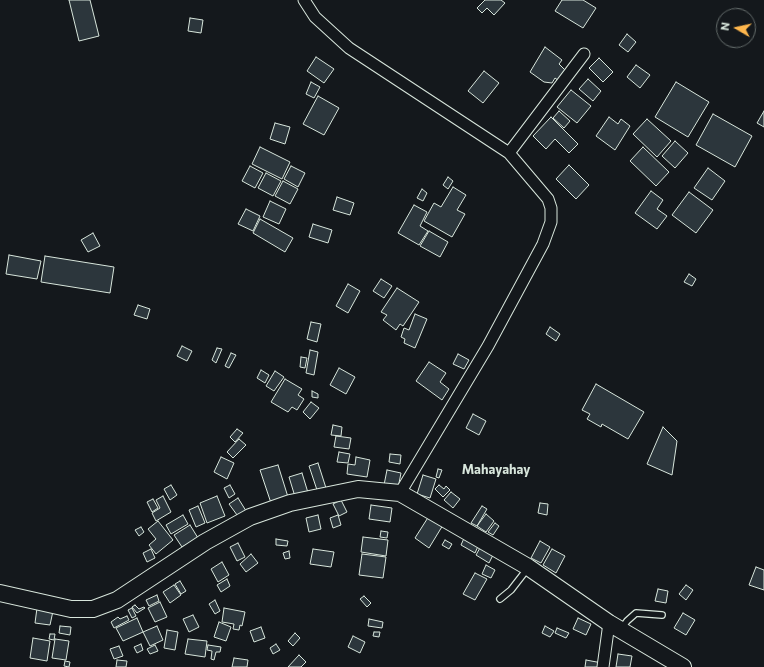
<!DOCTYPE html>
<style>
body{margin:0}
#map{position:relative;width:764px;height:667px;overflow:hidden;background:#14181c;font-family:Commissioner,sans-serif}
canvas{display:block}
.north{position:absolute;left:716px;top:8px;width:40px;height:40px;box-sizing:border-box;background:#14181c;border:1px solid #626a69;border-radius:50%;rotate:279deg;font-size:11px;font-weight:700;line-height:16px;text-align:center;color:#d8e6dc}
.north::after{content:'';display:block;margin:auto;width:14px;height:18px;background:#ffb74d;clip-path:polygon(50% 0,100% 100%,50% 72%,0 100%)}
</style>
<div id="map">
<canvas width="764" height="667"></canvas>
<div class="north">N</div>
</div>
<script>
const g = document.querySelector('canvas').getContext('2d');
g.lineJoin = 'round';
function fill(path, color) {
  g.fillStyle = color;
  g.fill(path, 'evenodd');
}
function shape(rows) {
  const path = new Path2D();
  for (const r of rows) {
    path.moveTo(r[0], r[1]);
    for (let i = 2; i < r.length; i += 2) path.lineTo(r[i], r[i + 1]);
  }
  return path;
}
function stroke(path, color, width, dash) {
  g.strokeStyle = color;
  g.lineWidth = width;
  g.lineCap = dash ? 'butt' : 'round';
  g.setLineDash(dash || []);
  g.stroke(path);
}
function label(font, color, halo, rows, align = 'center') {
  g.font = font + ' Commissioner,sans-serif';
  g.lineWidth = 3;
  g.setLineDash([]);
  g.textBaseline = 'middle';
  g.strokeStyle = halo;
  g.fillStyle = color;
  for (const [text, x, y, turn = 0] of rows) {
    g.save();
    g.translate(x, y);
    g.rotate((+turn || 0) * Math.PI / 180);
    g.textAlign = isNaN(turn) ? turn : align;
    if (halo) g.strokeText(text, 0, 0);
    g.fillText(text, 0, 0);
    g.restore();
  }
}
const building = shape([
 [69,0,90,0,99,36,79,41,69,0],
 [485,0,501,0,505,3,494,15,487,8,482,13,477,8,485,0],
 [562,0,583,0,596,8,583,28,555,11,562,0],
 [190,18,203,20,201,33,188,31,190,18],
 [627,34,636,42,628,52,619,45,627,34],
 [545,47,562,60,559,64,566,71,559,81,555,78,552,83,544,82,530,72,545,47],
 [316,57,334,69,324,83,307,71,316,57],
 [599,58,613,72,603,82,589,68,599,58],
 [636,65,650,75,640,88,627,77,636,65],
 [484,71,499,83,483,103,468,91,484,71],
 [588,79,601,91,593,101,579,89,588,79],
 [311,82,320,87,314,98,306,94,311,82],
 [676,82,709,102,688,137,655,117,676,82],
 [571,90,591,106,577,123,557,107,571,90],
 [318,96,339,108,324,135,303,124,318,96],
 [559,111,570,121,564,128,553,118,559,111],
 [764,111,764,127,757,123,764,111],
 [713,114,752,136,735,167,696,145,713,114],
 [551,117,578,144,569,153,555,139,546,149,533,136,551,117],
 [609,117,618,124,621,119,630,126,615,150,596,136,609,117],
 [647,119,671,141,657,157,633,134,647,119],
 [275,123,290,127,285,144,270,139,275,123],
 [675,141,688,153,675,168,662,156,675,141],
 [260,147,290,162,282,179,252,164,260,147],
 [643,147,669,172,656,186,630,161,643,147],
 [569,165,589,185,576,199,556,179,569,165],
 [250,166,263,173,255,188,242,181,250,166],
 [291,166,305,173,298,187,284,179,291,166],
 [708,168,725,181,712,200,694,188,708,168],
 [266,173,281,181,273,196,258,188,266,173],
 [448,177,453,181,448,189,443,185,448,177],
 [283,181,298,189,290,204,275,196,283,181],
 [453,187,466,195,457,210,465,214,452,237,424,221,434,203,441,207,453,187],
 [422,189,427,193,423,201,417,198,422,189],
 [651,191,663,200,657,209,667,216,657,229,635,213,651,191],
 [689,192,713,210,696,233,672,215,689,192],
 [337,197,354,203,350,215,333,210,337,197],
 [270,201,286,209,279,224,263,217,270,201],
 [414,205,427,212,420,226,428,231,419,245,398,233,414,205],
 [246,209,260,216,253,231,238,224,246,209],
 [260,219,293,238,285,252,253,233,260,219],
 [313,224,332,230,328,243,309,237,313,224],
 [429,231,448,242,440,257,420,246,429,231],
 [93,233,100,246,88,252,81,240,93,233],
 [9,255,41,261,37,279,6,274,9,255],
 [45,256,114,267,110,293,41,282,45,256],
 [689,274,696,279,692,286,684,282,689,274],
 [381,279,392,286,384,298,373,291,381,279],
 [348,284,360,291,348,313,336,306,348,284],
 [397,288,419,302,403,326,400,324,396,330,383,320,387,315,381,312,397,288],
 [138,305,150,309,147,319,134,315,138,305],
 [415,314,427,319,415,348,404,343,405,339,401,337,404,328,409,330,415,314],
 [311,322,321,324,317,342,307,339,311,322],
 [550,327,560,334,556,341,546,334,550,327],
 [182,346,192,351,187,361,177,356,182,346],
 [217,348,222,349,216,363,212,360,217,348],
 [310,350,318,352,314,375,306,373,310,350],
 [231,353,236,355,229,368,225,366,231,353],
 [458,354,469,360,464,369,453,364,458,354],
 [301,357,307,358,305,368,300,367,301,357],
 [429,362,446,373,440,382,449,389,442,400,416,381,429,362],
 [339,368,355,377,346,394,330,385,339,368],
 [261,370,269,375,265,383,257,378,261,370],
 [275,371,284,377,274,391,266,386,275,371],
 [285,379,302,389,298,395,304,399,297,410,292,407,288,412,271,402,285,379],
 [596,384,644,412,628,439,602,424,601,427,587,419,590,414,582,410,596,384],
 [312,391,318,394,318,398,312,397,312,391],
 [311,402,319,408,310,419,303,412,311,402],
 [473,414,486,421,479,435,466,428,473,414],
 [333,425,342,427,341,436,331,435,333,425],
 [663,427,677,441,672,475,647,464,663,427],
 [237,429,243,433,235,442,230,437,237,429],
 [336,436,351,438,349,449,334,447,336,436],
 [239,439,246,445,233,458,227,452,239,439],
 [339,452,350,454,348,463,337,462,339,452],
 [390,454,401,455,400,464,389,462,390,454],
 [221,457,234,463,227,479,214,472,221,457],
 [356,457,370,460,367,477,347,474,348,464,355,465,356,457],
 [318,463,326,488,317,490,309,466,318,463],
 [278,465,288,497,271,503,260,470,278,465],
 [438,469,442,470,439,478,436,477,438,469],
 [387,470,401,473,398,488,384,485,387,470],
 [302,473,309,496,296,500,289,477,302,473],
 [423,475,436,479,430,498,417,494,423,475],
 [171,485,177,495,170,500,164,489,171,485],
 [230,485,235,494,229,498,224,488,230,485],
 [439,485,444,489,446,486,450,490,443,497,435,489,439,485],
 [451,492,460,499,453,508,444,500,451,492],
 [163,496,171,512,156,521,152,513,160,508,156,500,163,496],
 [217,496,225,516,207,523,200,503,217,496],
 [238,498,248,514,240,519,229,504,238,498],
 [153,499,158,508,152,512,147,502,153,499],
 [341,500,347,512,339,516,333,504,341,500],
 [540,503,548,504,547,515,538,513,540,503],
 [371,505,392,508,390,522,369,519,371,505],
 [198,506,205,523,196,527,189,510,198,506],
 [482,506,487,509,477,526,471,523,482,506],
 [486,514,494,521,486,532,477,526,486,514],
 [183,515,188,524,171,534,166,525,183,515],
 [318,515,321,529,309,532,306,518,318,515],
 [338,515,341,525,333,528,330,518,338,515],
 [429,516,443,525,429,548,415,538,429,516],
 [158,521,173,540,156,554,149,545,156,539,148,529,158,521],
 [495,523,499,526,493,535,488,532,495,523],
 [190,525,198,538,182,547,174,535,190,525],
 [141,527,144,532,139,536,135,530,141,527],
 [381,531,388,532,387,538,380,537,381,531],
 [465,536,479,544,475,553,461,545,465,536],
 [363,537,388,540,386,556,361,552,363,537],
 [276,539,288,541,287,546,276,545,276,539],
 [445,540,452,544,449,549,442,545,445,540],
 [540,541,550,547,541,563,531,558,540,541],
 [238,543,245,557,237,561,230,547,238,543],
 [481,546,494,553,489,563,476,555,481,546],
 [151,549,155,558,147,562,143,553,151,549],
 [313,549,334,552,331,567,310,564,313,549],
 [552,549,565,556,556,573,543,565,552,549],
 [289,551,290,558,285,559,283,553,289,551],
 [251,554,258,563,246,572,240,564,251,554],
 [362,554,386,557,383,578,359,575,362,554],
 [222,562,229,575,218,582,211,569,222,562],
 [486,565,495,570,491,578,482,574,486,565],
 [756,567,764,570,764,590,749,585,756,567],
 [475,573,487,579,475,600,463,594,475,573],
 [227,579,230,586,221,592,217,585,227,579],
 [180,581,186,591,181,594,175,584,180,581],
 [174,585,181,595,170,603,163,592,174,585],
 [686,585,693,590,686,600,679,594,686,585],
 [658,589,668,591,666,603,655,601,658,589],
 [157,595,159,601,149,606,146,600,157,595],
 [364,596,371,603,367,607,360,599,364,596],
 [215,600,220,611,215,614,209,604,215,600],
 [160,602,167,617,155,622,148,608,160,602],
 [135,605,139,609,144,607,145,608,137,613,132,607,135,605],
 [37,608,53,611,50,625,35,623,37,608],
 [132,608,136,616,132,618,128,610,132,608],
 [224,608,245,612,242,626,240,625,239,630,233,629,234,624,222,622,224,608],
 [683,613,695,620,686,635,674,628,683,613],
 [193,615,199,627,189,632,183,619,193,615],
 [127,616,129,620,114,628,111,622,118,617,120,619,127,616],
 [137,618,143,632,123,641,116,628,137,618],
 [578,618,591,624,586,635,573,629,578,618],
 [369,619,383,622,382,628,368,626,369,619],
 [219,622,231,627,226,641,214,637,219,622],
 [60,626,71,627,70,635,59,633,60,626],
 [157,626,163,640,150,646,143,632,157,626],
 [545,626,554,631,550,637,542,633,545,626],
 [261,627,265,638,254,642,250,631,261,627],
 [557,628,569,633,566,638,555,633,557,628],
 [167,630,178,632,175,650,164,648,167,630],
 [374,632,380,632,379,637,373,636,374,632],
 [295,633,300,638,293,646,288,641,295,633],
 [50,634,55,634,54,640,49,639,50,634],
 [353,636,365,642,360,653,348,647,353,636],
 [33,638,50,641,47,661,30,658,33,638],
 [55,639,69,641,66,660,52,658,55,639],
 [188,639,207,641,205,657,185,654,188,639],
 [141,644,143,650,137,653,134,647,141,644],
 [276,644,280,650,273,654,270,648,276,644],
 [155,645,158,651,150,654,147,649,155,645],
 [208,645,221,647,220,652,216,652,214,660,211,659,212,651,207,650,208,645],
 [119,646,123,656,114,659,110,649,119,646],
 [618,654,632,656,630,667,616,667,618,654],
 [299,655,306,662,301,667,288,667,299,655],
 [234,658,248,660,247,667,232,667,234,658],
 [117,660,127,661,126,667,116,667,117,660],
 [586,660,602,663,601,667,585,667,586,660],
 [65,661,70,662,69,667,64,666,65,661]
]);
fill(building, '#2c363c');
stroke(building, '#d8e6dc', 1);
const lane = shape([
 [500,599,511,590,528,568],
 [622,628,627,621,636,613,662,615]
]);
const street = shape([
 [304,0,315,17,349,48,509,153,548,199,551,208,551,222,543,244,488,346,400,493],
 [509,153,584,54],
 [603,667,609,623]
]);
const secondary = shape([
 [0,593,71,609,93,609,117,600,205,542,250,517,290,503,358,489,400,493,528,567,609,623,683,667]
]);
stroke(lane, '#d8e6dc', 8);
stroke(street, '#d8e6dc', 13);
stroke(secondary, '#d8e6dc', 18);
stroke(lane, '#14181c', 5.5);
stroke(street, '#14181c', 11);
stroke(secondary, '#14181c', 16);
label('bold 13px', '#d8e6dc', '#14181c', [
 ["Mahayahay",496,470]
]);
</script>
